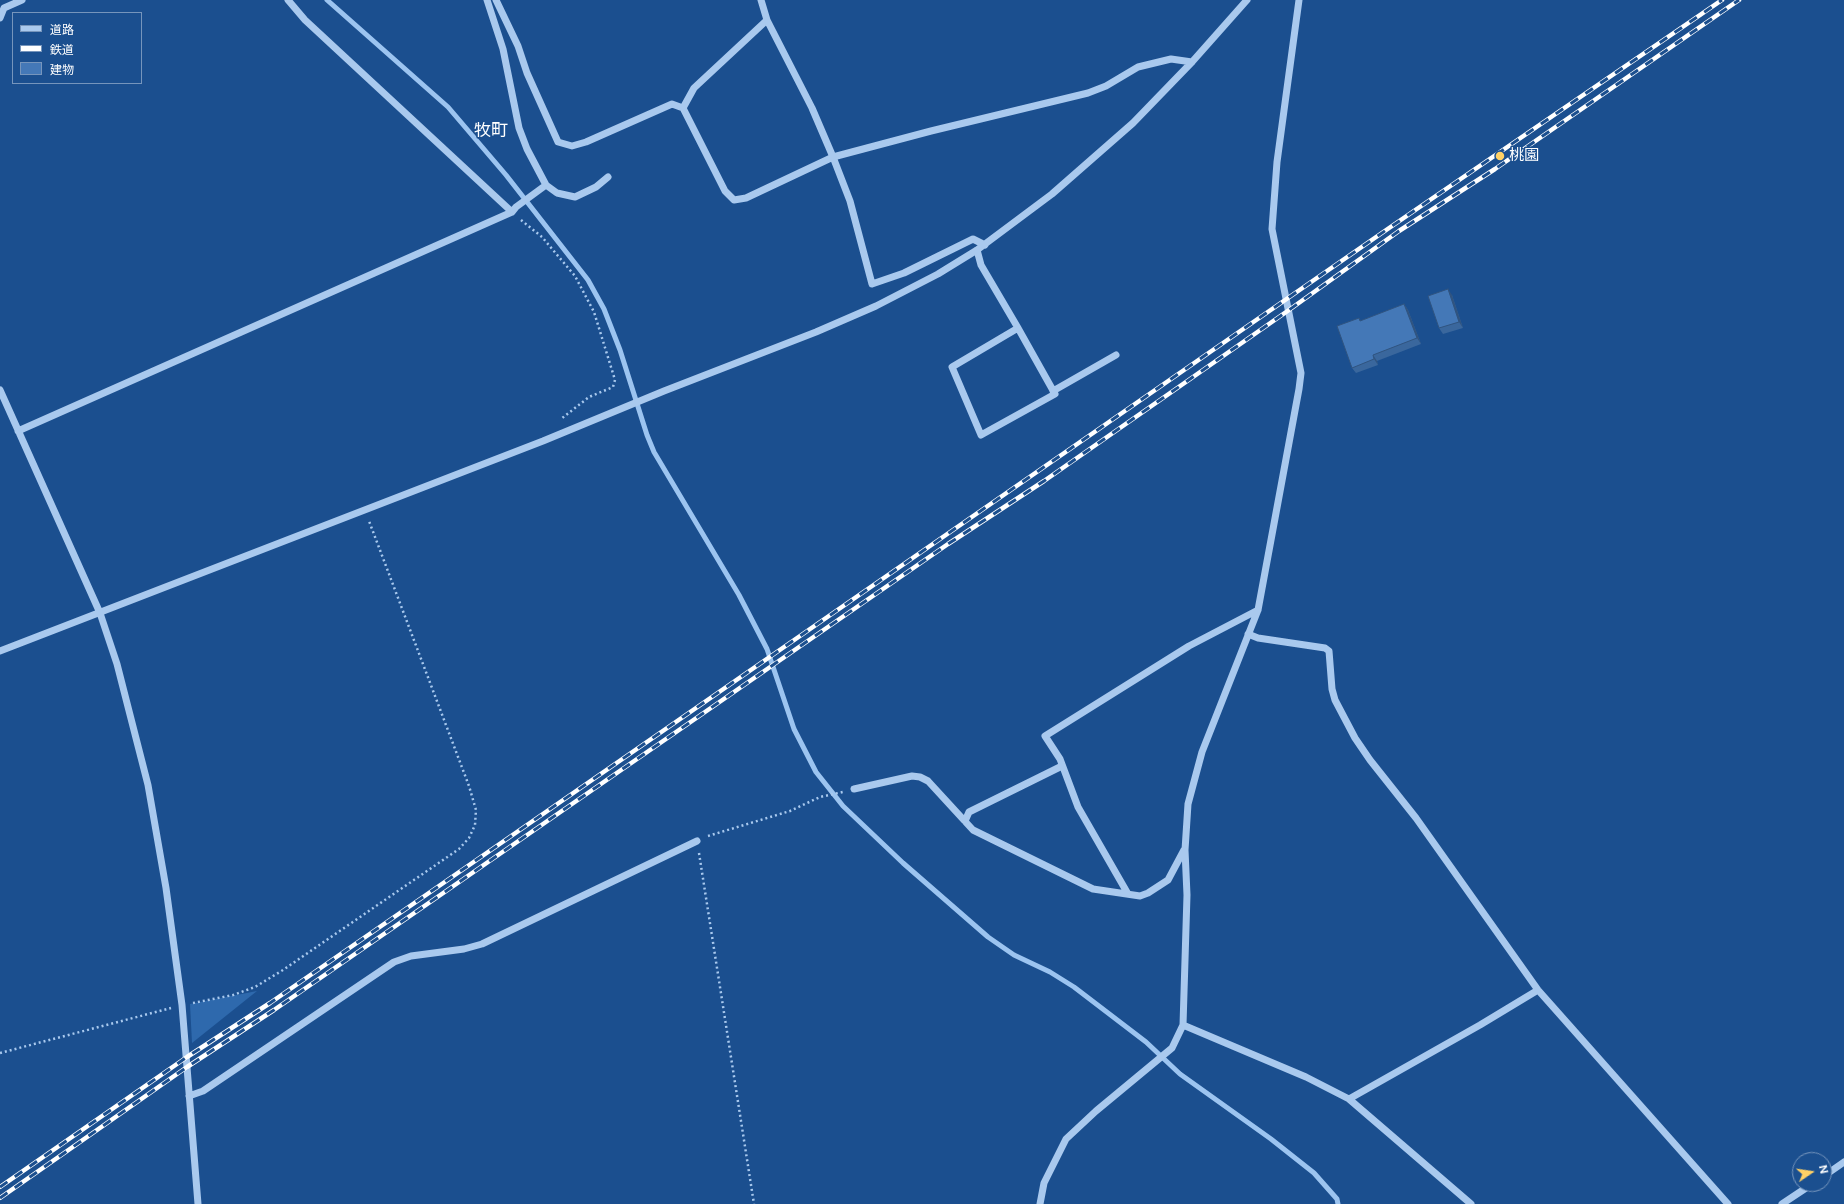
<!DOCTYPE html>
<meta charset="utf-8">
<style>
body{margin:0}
#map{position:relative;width:1844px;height:1204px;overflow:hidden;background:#1b4f8f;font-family:Figtree,"Noto Sans JP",sans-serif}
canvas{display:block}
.legend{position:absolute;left:12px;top:12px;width:130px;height:72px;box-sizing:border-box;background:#1b4f8f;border:1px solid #7695bc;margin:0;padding:5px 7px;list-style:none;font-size:12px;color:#fff}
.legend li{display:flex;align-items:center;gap:8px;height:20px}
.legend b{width:20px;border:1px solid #7695bc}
.north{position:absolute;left:1792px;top:1152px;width:40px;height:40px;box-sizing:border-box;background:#1b4f8f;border:1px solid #7695bc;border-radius:50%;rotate:77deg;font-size:11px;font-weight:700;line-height:16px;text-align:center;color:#fff}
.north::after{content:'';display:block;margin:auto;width:14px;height:18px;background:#ffd166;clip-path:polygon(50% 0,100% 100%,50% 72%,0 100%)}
</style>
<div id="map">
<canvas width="1844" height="1204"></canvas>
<ul class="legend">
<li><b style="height:5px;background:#a9c9ee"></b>道路</li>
<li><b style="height:5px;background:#fff"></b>鉄道</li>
<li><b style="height:11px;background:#4478b7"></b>建物</li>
</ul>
<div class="north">N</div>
</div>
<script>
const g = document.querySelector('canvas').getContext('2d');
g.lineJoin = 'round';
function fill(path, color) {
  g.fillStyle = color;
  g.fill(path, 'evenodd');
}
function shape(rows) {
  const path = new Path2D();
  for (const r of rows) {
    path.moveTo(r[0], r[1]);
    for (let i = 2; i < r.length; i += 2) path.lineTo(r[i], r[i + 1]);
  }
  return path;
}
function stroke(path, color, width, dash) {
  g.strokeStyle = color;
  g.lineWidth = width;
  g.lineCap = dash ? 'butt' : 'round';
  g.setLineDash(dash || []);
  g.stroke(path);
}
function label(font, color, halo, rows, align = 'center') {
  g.font = font + ' Figtree,"Noto Sans JP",sans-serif';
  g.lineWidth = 3;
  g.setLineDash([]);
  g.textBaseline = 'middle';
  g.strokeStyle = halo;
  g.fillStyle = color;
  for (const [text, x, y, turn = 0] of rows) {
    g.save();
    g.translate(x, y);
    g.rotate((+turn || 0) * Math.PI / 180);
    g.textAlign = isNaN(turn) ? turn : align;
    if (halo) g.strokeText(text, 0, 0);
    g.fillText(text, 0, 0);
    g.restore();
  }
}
fill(shape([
 [257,991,192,1043,190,1004]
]), '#2e69ad');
stroke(shape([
 [327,0,448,107,506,175,588,280,604,309,620,350,647,435,654,452,739,595,767,649,794,729,816,772,843,806,903,863,988,937,1014,955,1050,972,1074,987,1146,1042,1180,1074,1271,1139,1314,1173,1337,1199,1338,1204]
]), '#9cc4f0', 5);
stroke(shape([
 [521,220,542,237,575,276,594,312,615,380,613,387,589,397,561,419],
 [708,836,790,811,820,797,843,792],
 [699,853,754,1204],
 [193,1003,233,995,255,987,283,970,459,849,469,838,475,825,476,810,469,786,369,521],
 [0,1053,171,1008]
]), '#a9c9ee', 2.5, [2, 3]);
stroke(shape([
 [288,0,305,20,512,212],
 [487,0,503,49,519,128,527,149,546,185,557,193,575,197,596,187,608,177],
 [496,0,518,46,527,73,558,142,572,146,586,142,672,104,683,108,725,191,734,200,746,198,833,157,931,131,1088,93,1106,86,1138,67,1171,59,1192,62],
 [761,0,767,20],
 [0,18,4,8,22,0],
 [683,108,694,88,767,20,812,108,833,157,850,201,872,284,904,273,973,239,985,245],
 [977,250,981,265,1018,328,1055,394,981,435,952,367,1018,328],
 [0,390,100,613,117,664,148,785,166,888,182,1005,198,1204],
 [1053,391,1116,355],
 [18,431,512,212,516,207,546,185],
 [1248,634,1258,638,1325,648,1329,651,1332,689,1335,700,1355,738,1370,760,1416,818,1538,990,1728,1204],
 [0,651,543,441,664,391,816,332,876,306,938,274,977,250,1052,194,1133,123,1192,62,1247,0],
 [854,789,912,776,920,777,928,781,973,830,1093,889,1140,896,1148,893,1168,880,1184,850],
 [965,821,969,812,1062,766],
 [1128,894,1078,807,1060,759,1045,736,1189,646,1258,610],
 [1183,1025,1306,1077,1349,1099,1471,1204],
 [189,1096,203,1091,394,962,411,956,464,949,482,944,697,841],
 [1349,1099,1480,1025,1538,990],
 [1824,1176,1844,1162],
 [1040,1204,1044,1183,1066,1139,1096,1111,1172,1048,1183,1025,1187,895,1185,850,1188,804,1202,752,1258,610,1299,389,1301,373,1272,229,1277,162,1299,0],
 [1782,1204,1812,1184]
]), '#a9c9ee', 7);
const rail = shape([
 [0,1187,187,1057,270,1003,1392,226,1722,0],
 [0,1198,187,1067,274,1010,948,544,1044,481,1289,310,1399,231,1495,169,1739,0]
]);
stroke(rail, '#fff', 4.5);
stroke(rail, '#1b4f8f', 3, [9]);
fill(shape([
 [1452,295,1463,328,1443,334,1439,328],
 [1404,304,1408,310,1421,344,1377,361,1378,365,1356,373,1352,368,1359,318,1361,321]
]), '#3a679d');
fill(shape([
 [1448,289,1452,295,1463,328,1459,322],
 [1404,304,1408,310,1421,344,1417,338],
 [1373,355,1377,361,1378,365,1374,359]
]), '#305480');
const building = shape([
 [1448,289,1459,322,1439,328,1428,296,1448,289],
 [1404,304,1417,338,1373,355,1374,359,1352,368,1337,326,1359,318,1360,321,1404,304]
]);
fill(building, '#4478b7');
stroke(building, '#305480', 1);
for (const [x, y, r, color] of [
 [1500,156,5,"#ffd166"]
]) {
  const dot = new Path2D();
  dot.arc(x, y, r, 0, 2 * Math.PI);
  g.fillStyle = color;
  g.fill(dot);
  stroke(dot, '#1b4f8f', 1.5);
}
label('15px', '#fff', '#1b4f8f', [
 ["桃園",1509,156]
], 'left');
label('17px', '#fff', '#1b4f8f', [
 ["牧町",491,131]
]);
</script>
